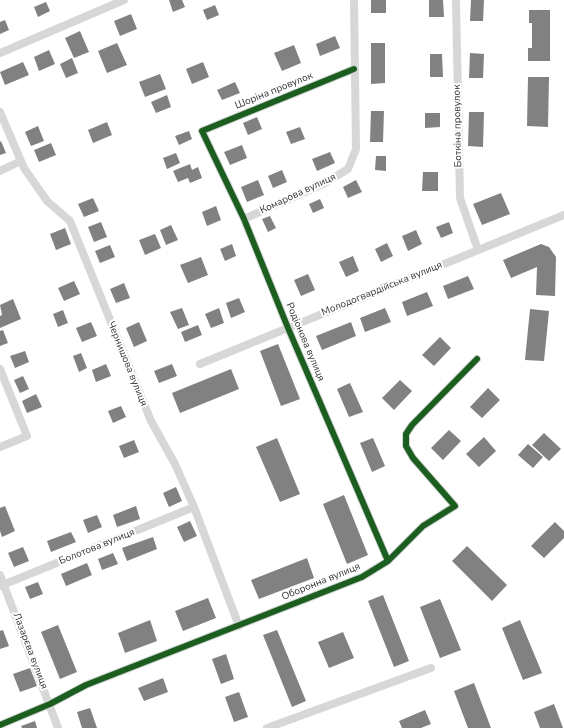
<!DOCTYPE html>
<meta charset="utf-8">
<style>
body{margin:0}
canvas{display:block;background:#fff}
</style>
<canvas width="564" height="728"></canvas>
<script>
const g = document.querySelector('canvas').getContext('2d');
g.lineJoin = 'round';
function fill(path, color) {
  g.fillStyle = color;
  g.fill(path, 'evenodd');
}
function shape(rows) {
  const path = new Path2D();
  for (const r of rows) {
    path.moveTo(r[0], r[1]);
    for (let i = 2; i < r.length; i += 2) path.lineTo(r[i], r[i + 1]);
  }
  return path;
}
function stroke(path, color, width, dash) {
  g.strokeStyle = color;
  g.lineWidth = width;
  g.lineCap = dash ? 'butt' : 'round';
  g.setLineDash(dash || []);
  g.stroke(path);
}
function label(font, color, halo, rows, align = 'center') {
  g.font = font + ' "Nunito Sans",sans-serif';
  g.lineWidth = 4;
  g.setLineDash([]);
  g.textBaseline = 'middle';
  g.strokeStyle = halo;
  g.fillStyle = color;
  for (const [text, x, y, turn = 0] of rows) {
    g.save();
    g.translate(x, y);
    g.rotate((+turn || 0) * Math.PI / 180);
    g.textAlign = isNaN(turn) ? turn : align;
    if (halo) g.strokeText(text, 0, 0);
    g.fillText(text, 0, 0);
    g.restore();
  }
}
fill(shape([
 [169,0,182,0,185,7,173,12],
 [371,0,386,0,386,13,371,13],
 [429,0,443,0,444,17,429,17],
 [471,0,484,0,483,21,470,21],
 [46,2,50,11,38,17,34,7],
 [215,5,219,15,207,20,203,10],
 [529,10,550,10,550,61,528,61,528,48,532,48,532,23,529,23],
 [131,14,137,29,120,36,114,21],
 [5,20,9,30,0,34,0,22],
 [80,31,89,52,74,58,65,38],
 [335,36,340,48,320,56,316,44],
 [117,43,127,65,107,73,98,51],
 [371,43,385,43,385,83,371,84],
 [294,45,301,63,282,71,274,53],
 [49,50,55,64,39,71,34,57],
 [470,53,484,54,483,78,469,78],
 [430,54,442,54,443,77,430,77],
 [72,58,78,73,66,78,60,64],
 [23,62,29,75,5,85,0,72],
 [203,62,209,77,192,84,186,69],
 [160,74,166,89,145,97,139,82],
 [528,77,549,77,548,127,527,126],
 [235,82,240,93,222,100,217,90],
 [167,95,171,107,156,113,151,102],
 [371,111,384,111,383,142,370,142],
 [469,112,484,112,483,147,468,146],
 [425,113,440,113,440,127,425,128],
 [257,117,262,129,248,135,243,123],
 [107,122,112,135,93,143,88,130],
 [38,126,44,141,31,146,25,132],
 [300,127,305,139,291,144,286,132],
 [189,131,192,139,179,145,175,136],
 [1,141,6,153,0,155,0,142],
 [51,143,56,155,39,162,34,150],
 [242,145,247,158,230,165,224,152],
 [330,152,335,163,317,171,312,159],
 [176,153,180,163,167,169,163,158],
 [376,156,386,156,386,171,375,170],
 [190,164,192,170,198,167,202,178,190,183,188,178,178,182,173,171],
 [282,170,287,182,273,188,268,176],
 [423,172,438,172,438,191,422,191],
 [258,180,264,195,247,202,241,187],
 [356,180,362,192,348,198,343,187],
 [501,193,510,214,482,225,473,204],
 [93,198,99,211,84,217,78,204],
 [320,199,324,208,313,213,309,204],
 [216,206,221,220,207,226,202,212],
 [270,216,276,228,268,232,262,219],
 [101,222,107,237,94,242,88,227],
 [449,222,453,233,441,238,436,227],
 [171,225,178,240,166,245,160,230],
 [65,228,71,244,56,250,50,234],
 [416,230,422,244,408,251,402,236],
 [155,234,161,248,145,255,139,240],
 [387,243,393,256,381,262,375,249],
 [232,244,236,256,225,261,220,249],
 [541,244,549,247,556,257,555,296,536,295,537,267,511,278,503,260],
 [110,245,115,257,100,263,95,251],
 [353,256,359,271,346,277,339,262],
 [201,257,208,275,188,283,180,265],
 [308,274,315,290,301,296,294,280],
 [468,276,474,289,448,299,443,286],
 [74,281,80,294,64,301,58,288],
 [124,283,130,298,116,303,110,289],
 [427,292,433,306,407,316,402,302],
 [239,298,245,312,231,318,226,303],
 [13,299,21,319,0,328,0,316,2,315,0,305],
 [182,308,189,325,178,329,170,312],
 [219,308,224,323,211,328,205,314],
 [385,308,391,322,365,332,360,318],
 [530,309,549,311,544,361,525,360],
 [63,310,68,323,58,327,53,314],
 [91,322,97,336,82,342,76,328],
 [139,322,147,341,134,347,126,328],
 [351,322,356,336,322,350,316,336],
 [198,325,202,335,185,342,181,332],
 [3,330,8,343,0,346,0,331],
 [440,337,451,348,434,366,422,355],
 [278,344,300,399,281,406,260,351],
 [25,351,29,362,15,368,10,356],
 [81,353,87,368,79,372,73,356],
 [106,364,111,376,96,382,92,370],
 [172,364,177,376,159,383,154,371],
 [231,369,239,389,180,413,172,393],
 [23,376,29,389,20,393,14,380],
 [400,380,412,391,394,410,382,398],
 [350,383,363,412,349,417,337,389],
 [488,388,500,400,482,418,470,407],
 [36,394,42,407,27,413,22,401],
 [121,406,126,417,113,423,108,411],
 [449,430,461,441,443,460,431,448],
 [544,433,561,449,549,461,532,445],
 [484,437,496,451,479,467,466,454],
 [277,438,300,494,280,502,256,447],
 [373,438,385,466,372,472,360,443],
 [134,440,139,452,124,458,119,446],
 [528,444,543,457,533,468,518,455],
 [176,487,182,501,169,507,163,493],
 [344,495,368,555,347,564,323,504],
 [5,506,15,531,2,537,0,531,0,508],
 [136,506,140,519,117,527,113,515],
 [97,515,102,527,88,533,83,520],
 [190,521,197,536,184,542,177,527],
 [555,522,564,531,564,538,544,558,531,546],
 [71,532,76,542,51,552,47,541],
 [153,537,157,549,127,561,122,548],
 [467,546,507,585,492,601,452,561],
 [23,547,29,561,14,567,8,553],
 [113,553,118,564,102,570,98,559],
 [307,558,314,578,259,599,251,580],
 [87,563,92,575,66,586,61,574],
 [38,582,43,594,30,599,25,587],
 [383,595,409,661,394,667,368,601],
 [208,598,216,618,183,631,175,611],
 [440,599,461,650,440,658,420,607],
 [150,620,157,641,125,653,118,633],
 [520,620,542,673,523,680,502,628],
 [58,625,77,672,60,679,41,632],
 [3,630,9,646,0,649,0,631],
 [277,630,306,701,292,707,263,635],
 [343,632,354,658,329,668,318,642],
 [226,654,234,679,221,684,212,659],
 [30,668,37,686,20,692,13,674],
 [163,678,168,692,144,701,138,688],
 [474,683,491,728,468,728,454,691],
 [239,692,248,717,234,722,225,697],
 [554,704,563,728,540,728,534,712],
 [90,708,97,728,82,728,77,712],
 [425,710,431,724,421,728,402,728,399,721],
 [35,721,37,728,22,728,21,726]
]), '#818181');
stroke(shape([
 [456,0,460,198,478,250],
 [0,53,124,0],
 [354,69,202,131,244,219,288,328,388,561],
 [0,112,24,168,47,201,70,221,151,421,175,464,194,507,239,626],
 [0,171,21,161],
 [244,219,325,183,348,169,356,149,354,0],
 [200,364,564,215],
 [0,369,27,436,0,447],
 [0,575,58,728],
 [0,586,194,507],
 [0,725,50,704,86,685,362,577,388,561,423,526,455,506,413,458,406,446,406,434,412,425,477,359],
 [267,728,431,668]
]), '#d7d7d7', 8);
stroke(shape([
 [354,69,202,131,244,219,288,328,388,561],
 [0,725,50,704,86,685,362,577,388,561,423,526,455,506,413,458,406,446,406,434,412,425,477,359]
]), '#1b5e20', 6);
label('10px', '#333', '#fff', [
 ["Шоріна провулок",274,91,-22],
 ["Боткіна провулок",458,126,-91],
 ["Комарова вулиця",298,194,-25],
 ["Молодогвардійська вулиця",382,289,-22],
 ["Родіонова вулиця",305,342,67],
 ["Чернишова вулиця",127,364,68],
 ["Болотова вулиця",97,547,-22],
 ["Оборонна вулиця",321,582,-22],
 ["Лазарєва вулиця",30,651,69]
]);
</script>
